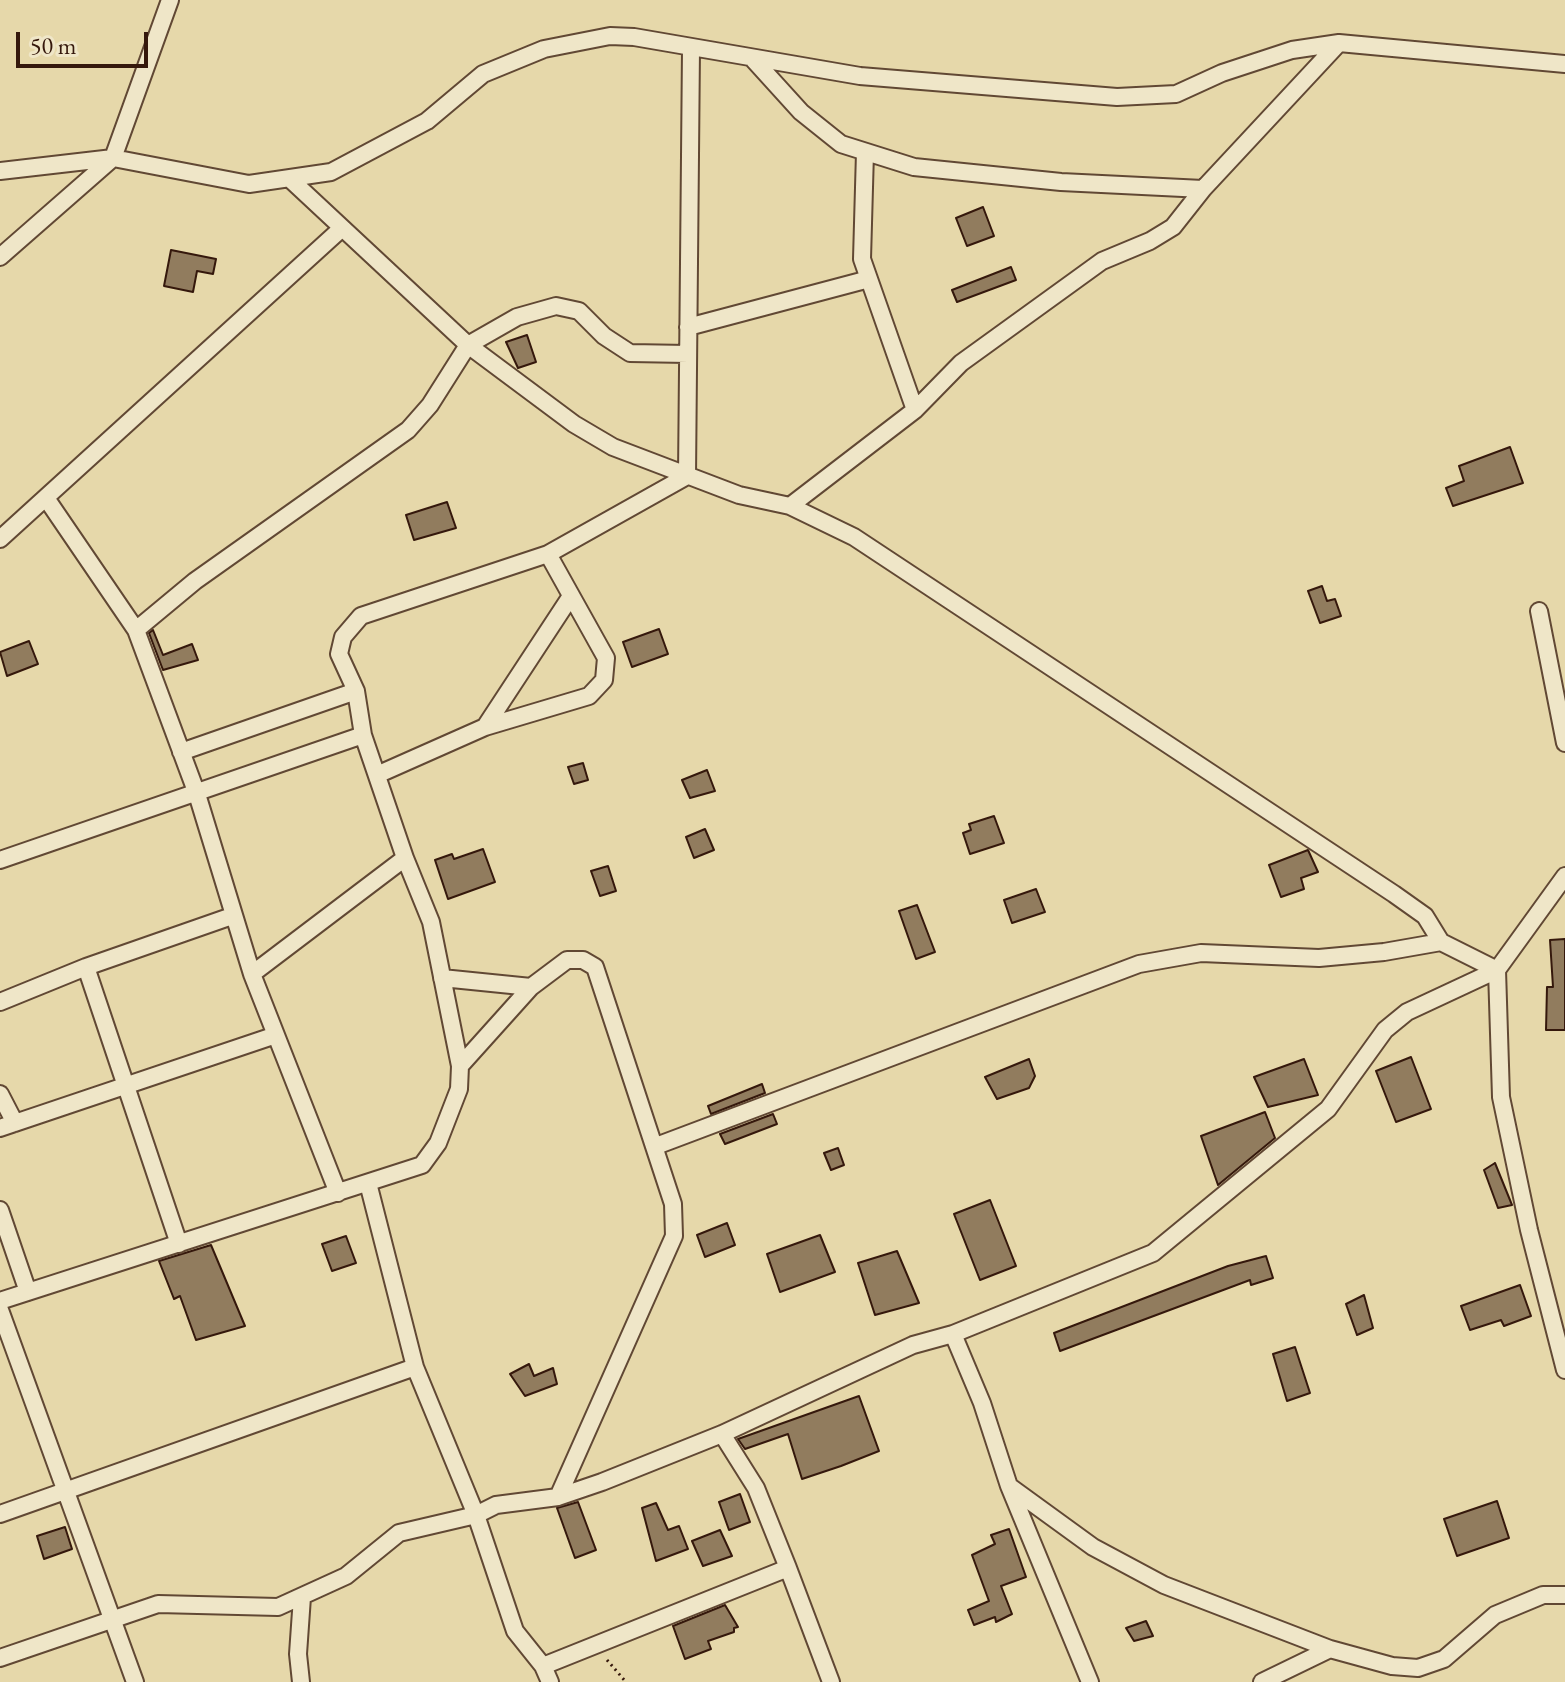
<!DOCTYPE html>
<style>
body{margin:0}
#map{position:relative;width:1565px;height:1682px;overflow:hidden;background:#e6d8aa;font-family:"EB Garamond",serif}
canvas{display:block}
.scale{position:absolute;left:16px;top:32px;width:132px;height:36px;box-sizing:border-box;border:4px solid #35180c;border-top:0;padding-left:10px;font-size:24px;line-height:28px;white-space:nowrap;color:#35180c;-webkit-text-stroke:6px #efe6c8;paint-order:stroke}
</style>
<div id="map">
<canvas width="1565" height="1682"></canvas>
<div class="scale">50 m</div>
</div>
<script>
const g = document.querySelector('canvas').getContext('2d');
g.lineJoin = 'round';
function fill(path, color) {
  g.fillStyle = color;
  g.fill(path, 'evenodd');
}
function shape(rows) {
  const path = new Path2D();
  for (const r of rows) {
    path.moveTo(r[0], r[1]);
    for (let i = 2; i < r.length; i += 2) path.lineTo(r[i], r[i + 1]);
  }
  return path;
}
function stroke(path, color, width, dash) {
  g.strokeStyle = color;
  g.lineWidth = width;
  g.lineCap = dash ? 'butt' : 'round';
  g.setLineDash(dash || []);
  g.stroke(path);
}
const building = shape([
 [983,207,994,236,967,246,956,218,983,207],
 [171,250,216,259,213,274,197,271,193,292,164,286,171,250],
 [1011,267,1016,280,957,302,952,290,1011,267],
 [527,335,536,362,518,368,506,342,527,335],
 [1510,447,1523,483,1453,506,1446,488,1464,481,1459,466,1510,447],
 [447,502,456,528,414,540,406,515,447,502],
 [1322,586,1327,601,1335,599,1341,616,1320,623,1308,591,1322,586],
 [659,629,668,654,632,667,623,642,659,629],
 [153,630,163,655,192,644,198,660,163,670,149,633,153,630],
 [29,641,38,664,7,676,0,652,29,641],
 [583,763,588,780,574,784,568,767,583,763],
 [707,770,715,791,690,798,682,780,707,770],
 [994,816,1004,843,970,854,963,833,971,830,969,824,994,816],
 [705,829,714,850,694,858,686,837,705,829],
 [483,849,495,882,448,899,435,860,452,854,454,859,483,849],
 [1308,850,1318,872,1301,878,1304,889,1281,897,1269,865,1308,850],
 [608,866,616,891,600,896,591,871,608,866],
 [1036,889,1045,912,1012,923,1004,900,1036,889],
 [917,905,935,952,916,959,899,911,917,905],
 [1565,939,1565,1030,1546,1030,1547,987,1553,987,1550,940,1565,939],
 [1411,1057,1431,1109,1396,1122,1376,1071,1411,1057],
 [1029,1059,1035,1076,1029,1088,997,1099,985,1077,1029,1059],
 [1304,1059,1318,1095,1268,1107,1254,1077,1304,1059],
 [762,1084,765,1093,711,1114,708,1106,762,1084],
 [1265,1112,1275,1138,1218,1185,1201,1136,1265,1112],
 [773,1114,777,1124,725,1144,720,1134,773,1114],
 [838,1148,844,1165,831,1170,824,1153,838,1148],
 [1495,1163,1512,1205,1498,1208,1484,1170,1495,1163],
 [990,1200,1016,1266,980,1280,954,1214,990,1200],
 [727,1223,735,1245,705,1257,697,1235,727,1223],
 [820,1235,835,1272,780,1292,767,1254,820,1235],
 [346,1236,356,1263,332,1271,322,1244,346,1236],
 [211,1245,245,1326,196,1340,180,1296,174,1299,159,1261,211,1245],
 [897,1251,919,1303,875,1315,858,1263,897,1251],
 [1266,1256,1273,1278,1251,1285,1250,1280,1060,1351,1054,1333,1228,1266,1266,1256],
 [1520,1285,1531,1316,1504,1326,1501,1320,1470,1330,1461,1306,1520,1285],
 [1364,1295,1373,1328,1357,1335,1346,1304,1364,1295],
 [1295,1347,1310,1393,1287,1401,1273,1354,1295,1347],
 [529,1364,534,1376,553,1368,557,1384,525,1396,510,1374,529,1364],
 [859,1396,879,1451,841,1466,802,1479,788,1434,745,1449,738,1439,859,1396],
 [740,1494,750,1522,729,1530,719,1502,740,1494],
 [1497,1501,1509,1538,1457,1556,1444,1519,1497,1501],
 [578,1502,596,1550,575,1558,557,1508,578,1502],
 [656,1503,668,1530,679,1526,688,1549,656,1561,642,1508,656,1503],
 [65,1527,72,1549,44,1559,37,1536,65,1527],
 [1009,1529,1026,1577,1001,1586,1012,1614,996,1622,995,1617,974,1625,968,1610,989,1601,972,1555,995,1544,991,1535,1009,1529],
 [720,1530,732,1556,703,1566,692,1541,720,1530],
 [725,1605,738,1627,734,1628,734,1632,708,1641,711,1649,685,1659,673,1626,725,1605],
 [1146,1621,1153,1636,1134,1641,1126,1628,1146,1621]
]);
fill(building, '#917c5e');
stroke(building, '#35180c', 2);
const street = shape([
 [752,58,801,112,841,144,914,167,1061,182,1203,189],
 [865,152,862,259,915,410],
 [0,171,113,158,249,184,331,172,427,121,483,74,544,49,610,36,634,37,860,76,1117,97,1176,94,1222,73,1292,50,1339,43,1565,64],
 [291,180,468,345,574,424,613,447,739,495,790,506,854,537,1394,894,1425,916,1441,942,1497,970],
 [0,257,113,158,170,0],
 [688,327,869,279],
 [46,498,136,630],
 [790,506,915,410,961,363,1073,282,1102,261,1150,241,1173,227,1203,189,1339,43],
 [0,539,341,229],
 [1539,611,1565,743],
 [485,727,571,596],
 [181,752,356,691],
 [379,774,485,727,589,696,604,680,606,658,548,554,687,476,691,49],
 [0,860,363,735],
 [86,967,179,1244],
 [1497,970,1501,1097,1529,1230,1565,1370],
 [252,974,405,858,363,735,356,691,339,654,343,637,361,616,548,554],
 [442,978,531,987],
 [0,1002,86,967,232,916],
 [460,1066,531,987,567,960,583,960,595,967,673,1204,674,1236,558,1497],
 [0,1094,15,1123],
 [0,1128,276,1035],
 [656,1146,1139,964,1201,953,1319,958,1384,952,1441,942],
 [368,1183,415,1367,476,1515,515,1631,543,1666,550,1682],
 [338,1193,252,974,197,794,136,630,195,581,408,430,430,405,468,345,517,317,556,306,579,311,604,336,630,353,688,354],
 [0,1210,28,1292],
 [0,1301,422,1165,438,1143,459,1089,460,1066,431,922,405,858],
 [0,1310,135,1682],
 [1009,1486,982,1403,953,1334,1153,1253,1328,1109,1385,1030,1407,1012,1497,970,1565,876],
 [0,1514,415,1367],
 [788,1568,831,1682],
 [0,1658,158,1604,278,1607,346,1576,399,1533,476,1515,496,1505,558,1497,602,1482,722,1434,913,1345,953,1334],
 [543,1666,788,1568,756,1488,722,1434],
 [301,1682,298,1654,302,1597],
 [1090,1682,1009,1486,1093,1547,1164,1585,1330,1649,1392,1666,1418,1668,1444,1659,1495,1615,1543,1595,1565,1595],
 [1262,1682,1330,1649]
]);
stroke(street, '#614834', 20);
stroke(shape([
 [607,1660,626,1682]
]), '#35180c', 3, [2, 4]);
stroke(street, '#efe6c8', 16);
</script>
